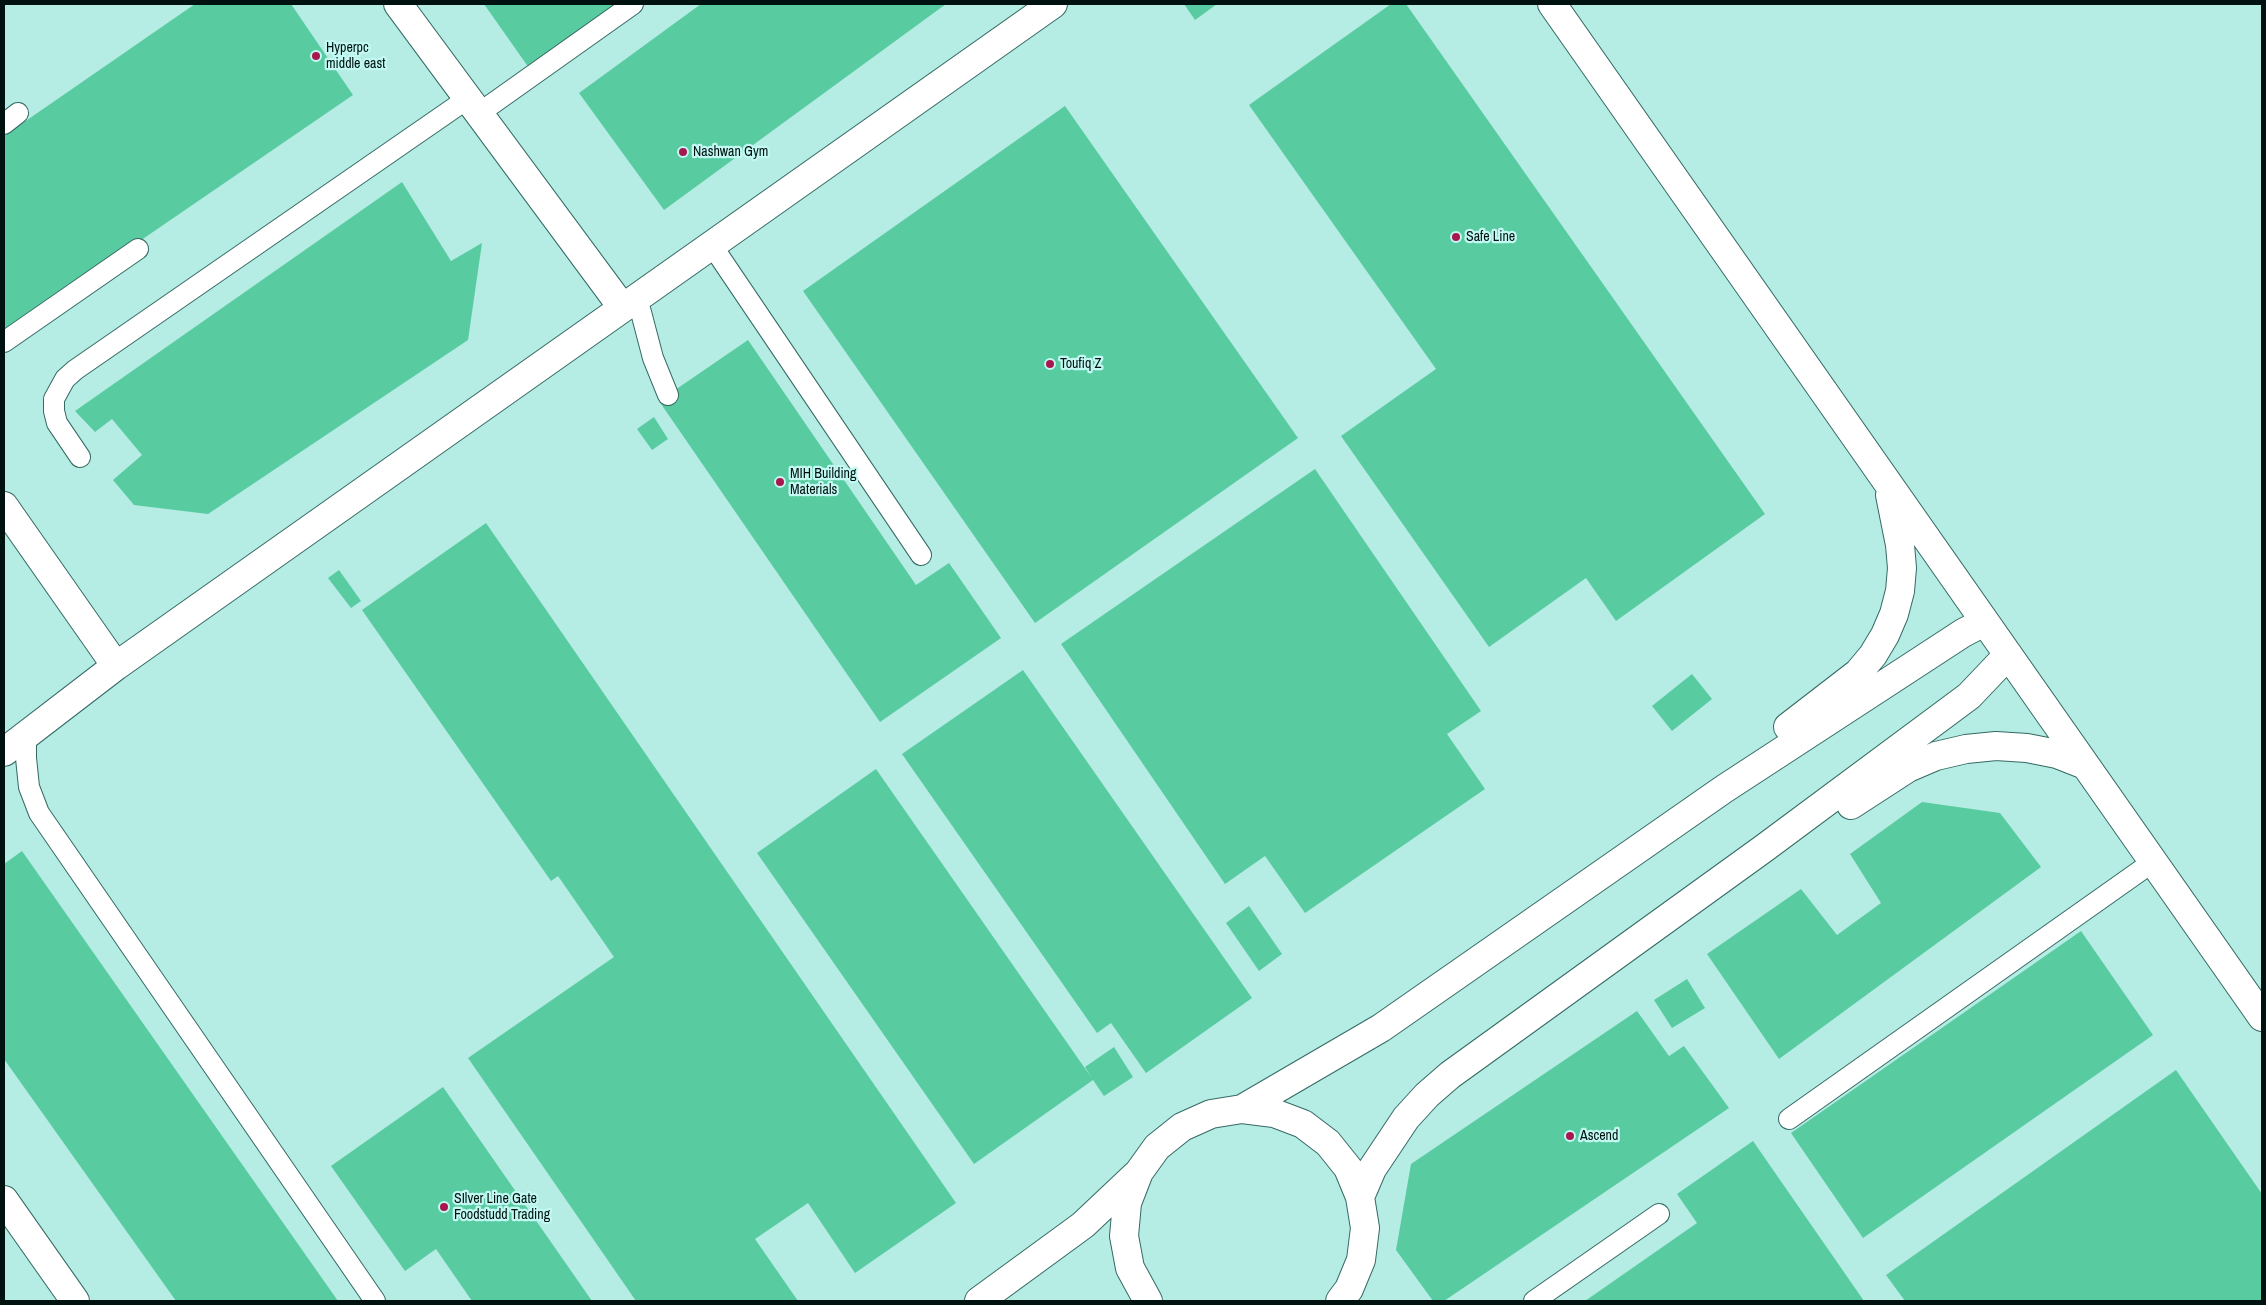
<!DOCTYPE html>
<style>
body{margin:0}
#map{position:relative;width:2266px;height:1305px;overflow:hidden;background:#b5ece4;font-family:"Archivo Narrow",sans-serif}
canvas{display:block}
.frame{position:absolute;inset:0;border:5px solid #001210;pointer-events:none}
</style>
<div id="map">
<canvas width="2266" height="1305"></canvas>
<div class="frame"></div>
</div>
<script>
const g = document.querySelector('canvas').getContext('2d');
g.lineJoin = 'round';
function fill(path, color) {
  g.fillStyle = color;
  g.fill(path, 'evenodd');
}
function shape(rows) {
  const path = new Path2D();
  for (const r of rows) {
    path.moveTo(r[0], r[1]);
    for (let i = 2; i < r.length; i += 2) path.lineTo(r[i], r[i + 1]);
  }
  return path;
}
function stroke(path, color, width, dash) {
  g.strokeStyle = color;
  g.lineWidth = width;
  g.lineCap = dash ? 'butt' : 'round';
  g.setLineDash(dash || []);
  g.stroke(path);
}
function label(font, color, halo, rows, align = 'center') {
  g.font = font + ' "Archivo Narrow",sans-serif';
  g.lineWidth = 4.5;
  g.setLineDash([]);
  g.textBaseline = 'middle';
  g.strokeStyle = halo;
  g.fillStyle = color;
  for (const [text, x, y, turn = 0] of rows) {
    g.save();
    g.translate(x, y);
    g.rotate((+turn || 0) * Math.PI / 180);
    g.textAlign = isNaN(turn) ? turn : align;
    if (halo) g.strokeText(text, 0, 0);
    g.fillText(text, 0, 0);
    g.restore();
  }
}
fill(shape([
 [195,4,291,4,353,95,4,334,4,136],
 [484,4,618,4,529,68],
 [701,4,946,4,664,210,579,93],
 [1184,4,1217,4,1195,20],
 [1391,4,1406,4,1765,514,1616,621,1586,578,1489,647,1341,436,1436,369,1249,105],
 [1065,106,1298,438,1035,623,803,291],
 [402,182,451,261,482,243,468,340,208,514,134,505,113,480,142,455,112,419,95,432,75,411],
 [748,340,916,585,949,563,1001,638,880,722,659,401],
 [654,417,668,439,652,450,637,429],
 [1315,469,1481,711,1447,734,1485,789,1305,913,1265,856,1225,884,1061,644],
 [486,523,956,1203,855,1273,808,1203,755,1239,798,1301,636,1301,468,1058,614,957,558,876,551,881,362,610],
 [339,570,361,601,351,608,328,578],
 [1023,670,1252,998,1146,1073,1111,1023,1097,1033,902,754],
 [1692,674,1712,699,1672,731,1652,706],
 [876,769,1091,1077,1085,1067,1114,1047,1133,1077,1104,1096,1093,1080,974,1164,757,853],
 [1922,802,2000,813,2041,867,1779,1059,1707,954,1801,889,1837,935,1881,903,1850,854],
 [22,851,338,1301,176,1301,4,1059,4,864],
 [1249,906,1282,954,1259,971,1226,923],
 [2081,931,2153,1035,1863,1238,1791,1133],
 [1687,979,1705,1008,1672,1028,1654,1000],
 [1637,1011,1669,1056,1684,1046,1729,1108,1444,1301,1433,1301,1396,1250,1411,1164],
 [2176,1070,2262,1194,2262,1301,1905,1301,1886,1275],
 [443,1087,592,1301,472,1301,436,1249,405,1271,331,1166],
 [1753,1141,1864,1301,1585,1301,1697,1223,1677,1194]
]), '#59cba1');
const service = shape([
 [478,114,633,4],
 [4,124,18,113],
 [711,244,921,555],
 [637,297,653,358,668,395],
 [4,342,138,249],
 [80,457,57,423,54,411,54,399,65,379,75,370,467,99],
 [26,737,26,758,29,787,39,813,375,1301],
 [1789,1119,2154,861],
 [1534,1301,1659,1214]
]);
const minor = shape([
 [398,4,622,307],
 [1552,4,2262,1017],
 [4,506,116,666],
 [1788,727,1858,673,1873,655,1885,635,1894,614,1900,591,1902,568,1900,545,1890,495],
 [4,752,116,666,1053,4],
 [1851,805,1908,768,1936,756,1966,749,1996,746,2027,748,2057,754,2085,765],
 [1242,1109,1381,1028,1724,789,1963,633,1984,622],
 [1360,1197,1372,1169,1406,1118,1427,1095,1450,1075,1763,849,1969,696,2008,655],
 [4,1200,75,1301],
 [979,1301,1083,1225,1136,1175],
 [1148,1301,1130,1268,1124,1236,1127,1203,1139,1172,1157,1147,1182,1127,1211,1114,1242,1109,1274,1113,1303,1124,1328,1143,1348,1168,1360,1197,1365,1228,1361,1260,1349,1289,1340,1301]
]);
stroke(service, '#356a64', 22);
stroke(minor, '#356a64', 30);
stroke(service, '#fff', 20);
stroke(minor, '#fff', 28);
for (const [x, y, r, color] of [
 [316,56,5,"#a9174f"],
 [683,152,5,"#a9174f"],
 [1456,237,5,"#a9174f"],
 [1050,364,5,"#a9174f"],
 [780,482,5,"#a9174f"],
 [1570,1136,5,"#a9174f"],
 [444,1207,5,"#a9174f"]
]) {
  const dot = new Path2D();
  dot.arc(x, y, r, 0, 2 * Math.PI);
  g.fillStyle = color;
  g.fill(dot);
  stroke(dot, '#c2f9f2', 2);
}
label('14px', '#001210', '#c2f9f2', [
 ["Hyperpc",326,48],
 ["middle east",326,64],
 ["Nashwan Gym",693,152],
 ["Safe Line",1466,237],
 ["Toufiq Z",1060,364],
 ["MIH Building",790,474],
 ["Materials",790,490],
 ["Ascend",1580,1136],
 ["SIlver Line Gate",454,1199],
 ["Foodstudd Trading",454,1215]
], 'left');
</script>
